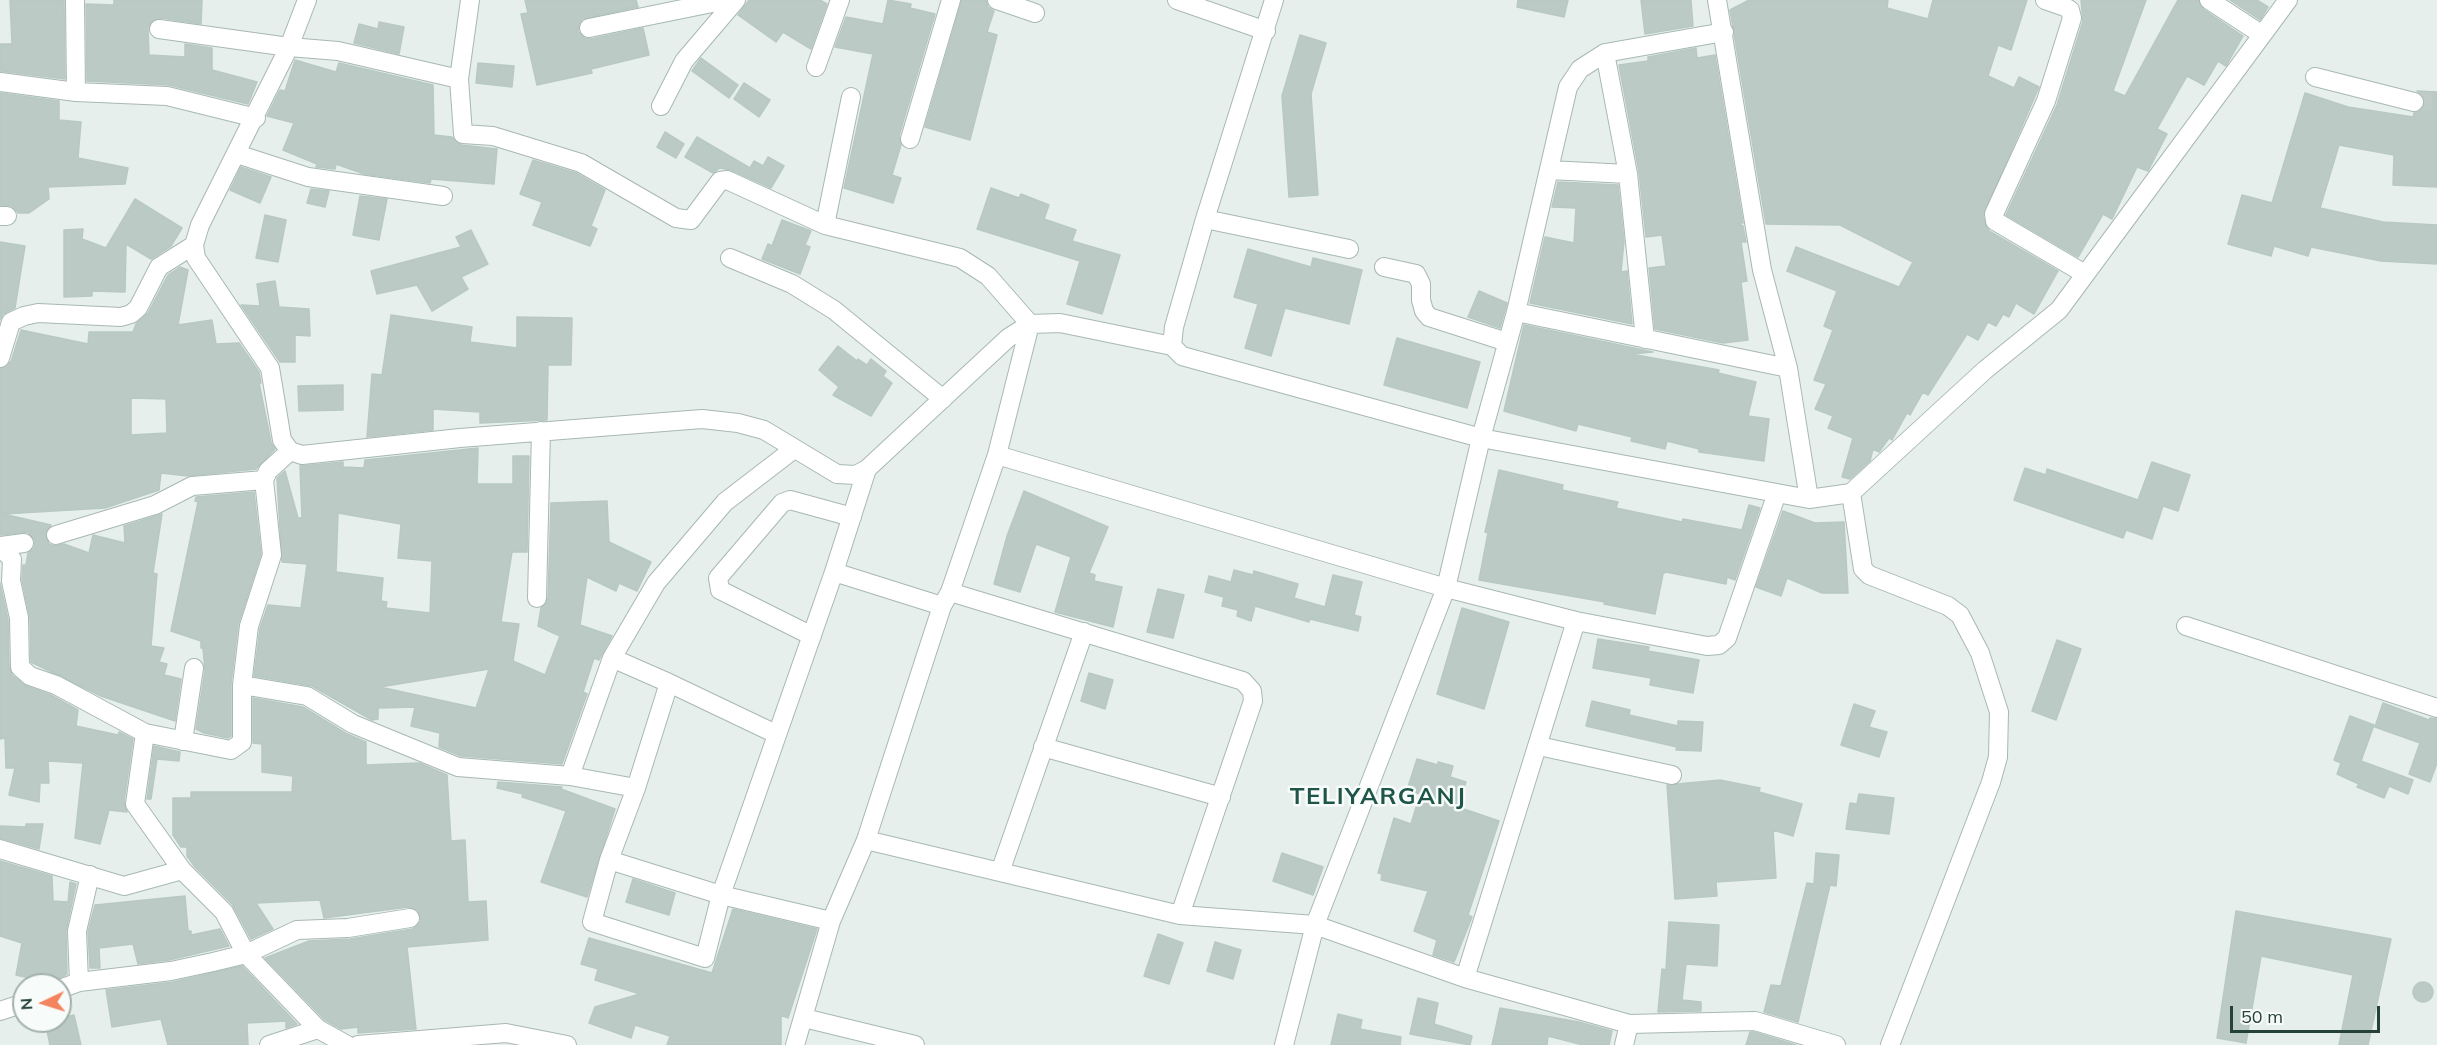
<!DOCTYPE html>
<style>
body{margin:0}
#map{position:relative;width:2437px;height:1045px;overflow:hidden;background:#e6efeb;font-family:Mulish,sans-serif}
canvas{display:block}
.north{position:absolute;left:12px;top:973px;width:60px;height:60px;box-sizing:border-box;background:#f7fbf9;border:2px solid #a3b1ad;border-radius:50%;rotate:266deg;font-size:16px;font-weight:700;line-height:24px;text-align:center;color:#24423a}
.north::after{content:'';display:block;margin:auto;width:21px;height:27px;background:#f4845f;clip-path:polygon(50% 0,100% 100%,50% 72%,0 100%)}
.scale{position:absolute;left:2230px;top:1006px;width:150px;height:27px;box-sizing:border-box;border:3px solid #24423a;border-top:0;padding-left:8px;font-size:18px;line-height:21px;white-space:nowrap;color:#24423a;-webkit-text-stroke:4px #f7fbf9;paint-order:stroke}
</style>
<div id="map">
<canvas width="2437" height="1045"></canvas>
<div class="north">N</div>
<div class="scale">50 m</div>
</div>
<script>
const g = document.querySelector('canvas').getContext('2d');
g.lineJoin = 'round';
function fill(path, color) {
  g.fillStyle = color;
  g.fill(path, 'evenodd');
}
function shape(rows) {
  const path = new Path2D();
  for (const r of rows) {
    if (r.length === 3) {
      path.moveTo(r[0] + r[2], r[1]);
      path.arc(r[0], r[1], r[2], 0, 2 * Math.PI);
      continue;
    }
    path.moveTo(r[0], r[1]);
    for (let i = 2; i < r.length; i += 2) path.lineTo(r[i], r[i + 1]);
  }
  return path;
}
function stroke(path, color, width, dash) {
  g.strokeStyle = color;
  g.lineWidth = width;
  g.lineCap = dash ? 'butt' : 'round';
  g.setLineDash(dash || []);
  g.stroke(path);
}
function label(font, color, halo, rows, align = 'center') {
  g.font = font + ' Mulish,sans-serif';
  g.lineWidth = 5;
  g.setLineDash([]);
  g.textBaseline = 'middle';
  g.strokeStyle = halo;
  g.fillStyle = color;
  for (const [text, x, y, turn = 0] of rows) {
    g.save();
    g.translate(x, y);
    g.rotate((+turn || 0) * Math.PI / 180);
    g.textAlign = isNaN(turn) ? turn : align;
    if (halo) g.strokeText(text, 0, 0);
    g.fillText(text, 0, 0);
    g.restore();
  }
}
const building = shape([
 [10,0,64,0,65,79,0,71,0,44,12,44,10,0],
 [114,0,202,0,201,24,161,18,151,22,148,28,149,55,185,57,185,44,212,48,212,70,257,82,248,104,169,85,87,81,86,4,114,5,114,0],
 [525,0,636,0,638,7,582,19,578,31,585,38,591,39,643,28,649,55,591,69,592,73,537,85,521,14,528,13,525,0],
 [749,0,820,0,827,4,811,49,783,32,776,42,738,15,749,0],
 [888,0,911,4,910,8,935,14,899,136,901,145,892,175,901,178,893,203,844,188,873,54,835,47,846,17,883,24,888,0],
 [962,0,986,0,988,7,994,11,987,32,997,35,970,140,925,127,962,0],
 [1518,0,1568,0,1564,17,1517,7,1518,0],
 [1641,0,1691,0,1693,26,1645,34,1641,0],
 [1749,0,1888,0,1887,8,1928,19,1933,0,2027,0,2011,50,1998,45,1988,76,2014,88,2019,77,2039,87,1983,216,1989,231,2058,271,2034,314,2016,303,2009,317,2003,314,1996,326,1988,322,1978,340,1967,334,1928,395,1923,392,1910,415,1907,413,1892,440,1889,438,1879,452,1873,449,1870,461,1850,479,1842,477,1853,438,1828,428,1833,416,1815,409,1826,384,1814,380,1833,330,1824,326,1837,291,1787,271,1796,247,1899,287,1913,262,1840,225,1766,224,1730,10,1749,0],
 [2081,0,2146,0,2113,91,2125,96,2178,0,2198,0,2203,9,2243,36,2226,66,2218,61,2204,85,2187,76,2157,129,2167,134,2148,171,2137,167,2112,219,2103,214,2078,257,2006,215,2057,105,2083,21,2081,0],
 [2230,0,2257,0,2268,7,2260,20,2230,0],
 [379,22,404,27,399,54,354,43,359,24,378,29,379,22],
 [1300,35,1326,43,1311,94,1318,195,1289,197,1282,96,1300,35],
 [1696,48,1697,58,1715,55,1743,223,1737,223,1743,226,1746,242,1741,242,1747,281,1741,282,1748,340,1723,343,1655,329,1649,268,1666,266,1662,235,1646,237,1639,172,1619,65,1648,61,1648,57,1696,48],
 [701,58,738,85,729,98,692,71,701,58],
 [295,60,336,72,339,63,433,85,434,135,452,137,462,145,497,149,494,184,431,179,430,183,364,174,336,164,335,169,316,167,317,164,283,150,294,123,267,116,280,90,285,91,295,60],
 [478,63,514,66,512,87,476,83,478,63],
 [744,83,770,100,759,117,734,99,744,83],
 [2417,91,2437,92,2437,187,2393,185,2394,155,2339,145,2320,208,2383,222,2437,225,2437,264,2381,261,2311,247,2308,256,2274,246,2271,256,2228,244,2242,195,2272,203,2305,93,2348,107,2413,117,2414,113,2422,110,2425,104,2425,98,2417,91],
 [0,93,59,101,59,120,81,122,78,158,128,168,125,184,48,187,49,199,29,213,18,213,12,206,0,205,0,93],
 [665,132,684,144,676,158,657,147,665,132],
 [697,137,750,168,754,161,763,166,768,157,784,166,771,188,731,170,720,168,713,173,685,157,697,137],
 [533,160,576,173,605,190,591,226,597,229,590,246,533,225,542,202,520,194,533,160],
 [241,167,271,177,260,203,230,190,241,167],
 [1558,182,1618,185,1624,241,1621,272,1627,271,1632,324,1530,303,1545,237,1574,243,1576,208,1552,207,1558,182],
 [991,188,1019,198,1021,194,1049,205,1044,219,1076,230,1072,241,1120,255,1102,314,1067,304,1080,261,977,229,991,188],
 [311,189,329,191,325,207,307,203,311,189],
 [360,196,387,199,379,240,353,235,360,196],
 [135,199,182,228,171,246,151,259,126,244,125,292,92,291,92,296,64,297,64,230,83,229,82,239,106,248,135,199],
 [265,215,286,220,278,262,256,258,265,215],
 [782,220,811,231,805,245,810,247,800,274,762,259,768,244,772,246,782,220],
 [471,230,488,264,461,277,468,289,432,311,417,285,377,294,371,271,461,247,456,237,471,230],
 [0,242,25,246,15,308,3,314,0,320,0,242],
 [1248,249,1311,267,1313,258,1362,270,1349,324,1285,308,1271,356,1245,348,1258,304,1234,297,1248,249],
 [180,267,188,270,178,325,212,320,216,344,239,343,259,372,261,383,259,383,271,442,275,449,256,469,188,476,161,473,159,490,105,508,3,514,51,525,45,533,49,544,54,546,64,544,89,553,93,535,125,543,124,526,162,514,153,573,157,574,151,646,164,648,159,662,167,664,164,675,181,679,175,721,101,696,31,662,30,618,22,580,23,565,26,565,28,553,34,548,35,541,28,532,0,535,0,369,11,362,21,330,88,344,89,332,133,332,136,324,148,313,168,275,180,267],
 [131,398,166,399,167,433,131,435,131,398],
 [275,281,279,307,309,309,310,336,295,335,295,362,280,362,241,305,260,306,257,284,275,281],
 [1479,291,1507,303,1500,328,1468,317,1479,291],
 [391,315,472,327,470,342,517,348,517,317,572,318,571,365,548,365,547,420,480,423,480,412,433,409,433,430,367,437,372,374,382,375,391,315],
 [1524,325,1653,352,1631,354,1719,370,1718,373,1756,382,1748,416,1769,419,1764,461,1699,452,1699,449,1667,441,1665,449,1631,441,1632,437,1578,424,1576,431,1504,411,1524,325],
 [1397,338,1480,362,1467,408,1384,385,1397,338],
 [838,346,857,361,858,359,867,365,871,359,886,371,883,376,892,383,871,416,833,395,839,387,819,370,838,346],
 [343,385,343,410,299,411,298,386,343,385],
 [478,448,477,484,513,484,513,456,529,456,527,552,512,552,501,622,519,624,513,661,545,675,560,636,538,626,541,608,548,598,551,503,607,501,609,542,651,562,637,591,619,583,616,591,587,577,580,625,612,636,599,660,594,658,583,692,587,694,562,764,461,756,439,747,440,733,411,726,415,707,378,708,378,719,372,720,312,686,254,676,260,628,268,605,301,608,307,564,282,562,277,478,285,471,298,518,302,518,300,466,343,462,343,467,364,468,365,460,478,448],
 [338,513,401,524,398,558,432,561,430,613,386,608,387,602,381,601,383,578,336,572,338,513],
 [489,669,476,708,380,687,489,669],
 [2152,462,2190,475,2178,511,2163,506,2152,539,2126,530,2123,538,2014,500,2025,468,2046,475,2047,469,2138,500,2152,462],
 [1499,470,1563,485,1562,490,1618,502,1616,508,1682,522,1683,519,1742,530,1749,505,1760,508,1735,580,1727,577,1726,584,1666,572,1663,574,1655,614,1604,604,1605,602,1479,580,1488,533,1485,532,1499,470],
 [1024,491,1108,527,1089,573,1095,575,1094,581,1122,587,1113,627,1055,612,1071,557,1036,544,1020,592,994,584,1007,536,1024,491],
 [254,492,261,554,238,625,231,684,231,736,228,738,204,733,196,729,205,670,203,648,201,648,201,641,171,631,198,502,195,501,196,497,254,492],
 [1783,511,1815,523,1844,522,1848,593,1822,593,1787,578,1781,596,1756,587,1783,511],
 [1234,570,1253,575,1254,571,1298,584,1294,598,1325,607,1333,575,1362,582,1354,615,1361,617,1358,631,1310,619,1309,622,1255,606,1251,621,1237,616,1238,610,1222,606,1224,597,1205,592,1209,576,1231,582,1234,570],
 [0,583,8,619,9,667,12,675,26,686,51,695,78,710,76,726,118,735,119,732,133,739,124,802,127,812,109,810,100,844,75,838,83,763,48,761,49,783,40,783,39,802,9,795,15,768,6,768,5,738,0,739,0,583],
 [1158,589,1184,595,1173,638,1147,632,1158,589],
 [1462,608,1509,622,1484,709,1437,694,1462,608],
 [1598,639,1649,647,1648,651,1699,660,1693,693,1650,685,1651,678,1593,668,1598,639],
 [2057,640,2081,649,2056,720,2032,711,2057,640],
 [1089,673,1113,680,1105,709,1081,701,1089,673],
 [253,698,303,707,347,734,366,742,366,765,419,763,447,775,451,841,465,840,468,902,486,901,488,940,407,947,416,1029,358,1033,358,1027,341,1029,325,1020,265,958,309,941,350,939,412,929,421,921,418,910,408,907,324,918,320,900,256,903,273,929,251,939,232,904,195,867,187,856,187,847,181,847,173,835,173,798,191,798,191,792,292,792,293,776,262,772,262,744,253,743,253,698],
 [1592,701,1630,710,1629,715,1678,726,1678,721,1703,722,1701,751,1676,750,1677,747,1586,726,1592,701],
 [2383,703,2429,720,2430,718,2437,719,2437,763,2430,782,2409,774,2420,743,2375,727,2383,703],
 [1854,704,1875,711,1869,727,1887,732,1879,757,1841,745,1854,704],
 [2350,716,2374,725,2361,761,2413,780,2408,794,2389,786,2384,798,2357,787,2359,784,2337,774,2341,763,2334,760,2350,716],
 [154,746,180,752,179,761,157,759,151,799,147,799,154,746],
 [1417,759,1438,765,1438,762,1453,766,1450,777,1466,782,1458,807,1499,821,1468,915,1472,917,1454,962,1433,955,1437,940,1414,931,1428,891,1381,880,1382,874,1378,873,1394,818,1411,824,1420,794,1407,790,1417,759],
 [1720,780,1760,788,1759,792,1802,804,1793,836,1773,830,1776,878,1716,882,1717,896,1675,899,1667,785,1720,780],
 [498,782,562,787,561,789,615,809,587,897,541,882,566,811,522,797,523,794,497,788,498,782],
 [1859,794,1894,798,1889,834,1846,829,1850,803,1857,804,1859,794],
 [26,824,43,824,39,849,0,838,0,826,26,827,26,824],
 [1282,853,1323,867,1313,895,1273,881,1282,853],
 [1816,853,1839,855,1836,886,1830,885,1798,1022,1764,1012,1771,985,1781,986,1807,883,1814,884,1816,853],
 [0,861,52,876,53,901,68,902,70,882,76,884,66,931,67,974,51,983,16,975,22,943,0,936,0,861],
 [633,879,675,893,669,915,626,902,633,879],
 [185,896,188,931,191,931,191,935,220,929,229,946,169,960,138,964,133,944,99,948,100,968,90,968,88,932,95,905,185,896],
 [733,909,817,929,788,1018,781,1015,781,1045,667,1045,670,1036,635,1025,631,1038,589,1023,595,1007,640,994,595,980,598,969,581,964,589,938,712,973,733,909],
 [2236,911,2391,939,2368,1045,2339,1045,2353,975,2261,956,2246,1043,2217,1038,2236,911],
 [1669,922,1719,925,1717,966,1686,964,1682,1000,1701,1002,1701,1011,1658,1012,1662,969,1666,970,1669,922],
 [1158,934,1183,943,1169,984,1144,976,1158,934],
 [1215,942,1241,950,1233,979,1207,971,1215,942],
 [242,966,297,1024,286,1028,286,1021,247,1023,248,1045,168,1045,161,1019,112,1027,106,990,173,982,242,966],
 [2423,992,10],
 [1418,998,1438,1003,1434,1024,1472,1036,1470,1045,1410,1034,1418,998],
 [1500,1008,1579,1022,1612,1031,1609,1045,1583,1045,1548,1036,1547,1045,1492,1045,1500,1008],
 [1338,1014,1362,1020,1360,1029,1401,1037,1400,1045,1331,1045,1338,1014],
 [74,1015,81,1045,50,1045,45,1021,60,1021,60,1018,74,1015],
 [1750,1032,1754,1032,1796,1045,1746,1045,1750,1032]
]);
fill(building, '#bbcac4');
stroke(building, '#b8c9c2', 1.5);
stroke(shape([
 [2414,102,2437,101]
]), '#bfccc8', 18, [18, 9]);
const minor = shape([
 [75,0,76,92],
 [307,0,289,47,200,225,194,245,196,258,270,368,282,440,290,451,302,455,460,438,702,419,738,423,764,430,837,474,856,475,867,469,1008,338,1030,324,1060,323,1172,346,1182,356,1481,438,1809,499,1851,493,1985,370,2059,310,2288,0],
 [470,0,459,79,463,134,493,136,581,163,676,218,691,220,720,181,727,180,825,225,960,258,988,276,1030,324,997,455,950,592,942,606,866,840,831,921,795,1045],
 [997,0,1035,13],
 [1177,0,1266,31],
 [1717,0,1762,270,1788,368,1809,499],
 [2045,0,2065,7,2070,10,2072,18,2046,101,1994,214,1995,221,2085,274],
 [2209,0,2261,34],
 [589,28,727,0],
 [159,29,289,47,338,51,459,79],
 [1605,53,1628,174,1645,339],
 [816,67,840,0],
 [2315,77,2414,102],
 [0,82,76,92,167,96,256,118],
 [661,106,684,61,736,0],
 [910,139,951,0],
 [237,154,308,177,443,196],
 [1549,170,1628,174],
 [0,216,7,216],
 [1205,219,1349,249],
 [825,225,851,97],
 [730,258,792,284,834,310,943,399],
 [1384,267,1416,274,1421,284,1421,300,1424,311,1429,317,1507,342],
 [1516,312,1788,368],
 [1172,346,1174,327,1205,219,1274,0],
 [0,358,11,322,24,316,38,313,121,317,131,314,138,308,159,267,194,245],
 [997,455,1446,588,1576,621,1707,646,1719,645,1727,638,1777,493],
 [1851,493,1863,569,1869,575,1948,606,1960,615,1980,653,1999,712,1998,757,1991,782,1890,1045],
 [56,535,155,505,192,486,264,480],
 [0,546,24,543],
 [0,547,12,559,11,581,19,618,20,667,30,676,56,685,145,733,135,804,182,870,224,912,246,954,318,1029],
 [834,572,867,469],
 [950,592,1243,681,1252,691,1253,701,1180,915],
 [537,598,541,431],
 [2186,626,2437,708],
 [812,636,720,590,718,578,782,503,790,500,852,517],
 [612,658,669,683],
 [242,685,307,696,353,724,458,767,570,776,612,658,656,583,725,502,794,449],
 [145,733,231,750,242,742,242,685,249,626,272,555,264,480,268,471,290,451],
 [776,734,669,683,636,788,609,860,592,922,705,958,721,895,834,572,942,606],
 [183,741,194,668],
 [1539,746,1672,775],
 [1043,747,1221,797],
 [570,776,636,788],
 [866,840,1180,915,1315,925,1465,978,1629,1024,1755,1021,1836,1045],
 [0,849,124,886,182,870],
 [609,860,721,895,831,921],
 [1000,872,1084,632],
 [1465,978,1576,621],
 [79,982,77,931,90,875],
 [60,989,79,982,171,971,213,962,246,954,297,930,348,928,410,918],
 [0,1011,24,1003],
 [804,1018,915,1045],
 [269,1045,318,1029,347,1045],
 [358,1045,506,1033,567,1045],
 [1284,1045,1315,925,1446,588,1481,438,1516,312,1568,87,1580,69,1605,53,1724,32],
 [1624,1045,1629,1024]
]);
stroke(minor, '#a8b8b2', 20);
stroke(minor, '#fff', 18);
g.letterSpacing = '1.5px';
label('bold 24px', '#1f5548', '#f7fbf9', [
 ["TELIYARGANJ",1378,797]
]);
g.letterSpacing = '0px';
</script>
